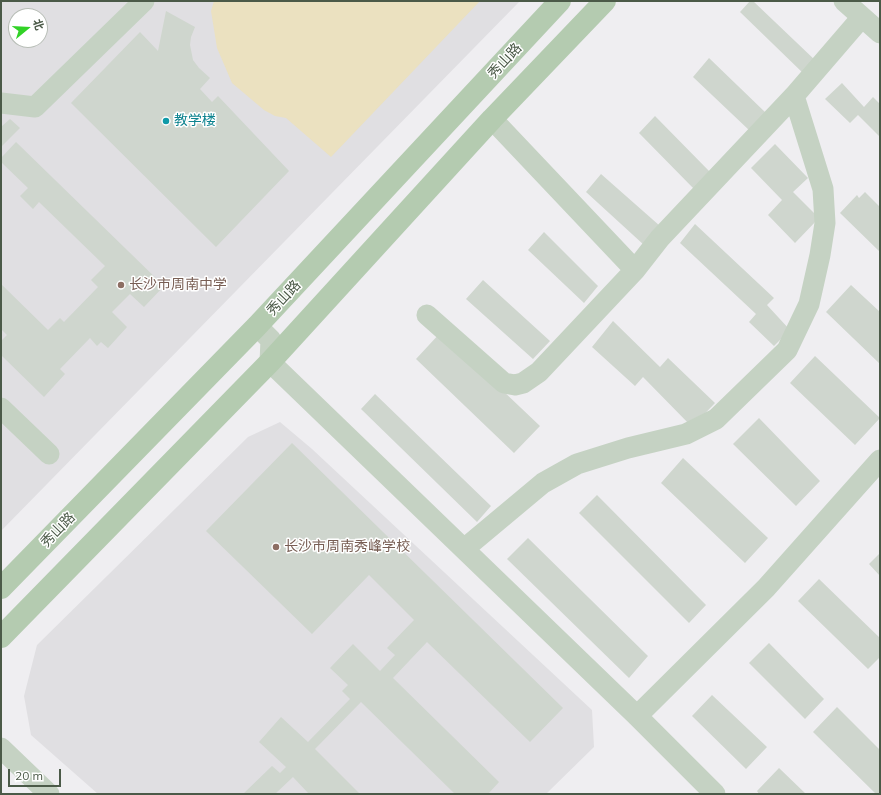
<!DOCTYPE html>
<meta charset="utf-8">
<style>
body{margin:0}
#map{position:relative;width:881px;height:795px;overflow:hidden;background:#efeef1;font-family:Mulish,"Noto Sans SC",sans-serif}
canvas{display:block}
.frame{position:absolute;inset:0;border:2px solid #4b5a48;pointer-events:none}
.north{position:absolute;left:8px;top:8px;width:40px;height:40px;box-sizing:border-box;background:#fff;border:1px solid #b7bdb6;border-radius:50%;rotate:72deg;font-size:11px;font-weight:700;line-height:16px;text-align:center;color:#4b5a48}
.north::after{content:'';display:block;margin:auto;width:14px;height:18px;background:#32d227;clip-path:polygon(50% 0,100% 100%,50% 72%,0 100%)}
.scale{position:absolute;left:8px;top:769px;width:53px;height:18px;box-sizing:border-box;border:2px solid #4b5a48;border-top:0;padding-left:5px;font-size:12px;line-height:14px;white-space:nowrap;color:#4b5a48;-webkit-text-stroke:3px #fff;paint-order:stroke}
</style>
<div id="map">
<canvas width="881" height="795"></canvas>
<div class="frame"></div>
<div class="north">北</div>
<div class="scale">20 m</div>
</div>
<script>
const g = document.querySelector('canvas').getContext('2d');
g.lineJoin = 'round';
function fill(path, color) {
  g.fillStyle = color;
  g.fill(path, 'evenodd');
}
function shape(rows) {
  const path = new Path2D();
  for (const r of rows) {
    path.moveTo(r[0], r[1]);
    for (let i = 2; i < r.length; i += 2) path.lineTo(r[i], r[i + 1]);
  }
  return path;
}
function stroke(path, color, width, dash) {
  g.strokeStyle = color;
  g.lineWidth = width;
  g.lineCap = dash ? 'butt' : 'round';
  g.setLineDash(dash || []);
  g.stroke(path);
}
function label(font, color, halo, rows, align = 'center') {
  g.font = font + ' Mulish,"Noto Sans SC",sans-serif';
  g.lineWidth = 3;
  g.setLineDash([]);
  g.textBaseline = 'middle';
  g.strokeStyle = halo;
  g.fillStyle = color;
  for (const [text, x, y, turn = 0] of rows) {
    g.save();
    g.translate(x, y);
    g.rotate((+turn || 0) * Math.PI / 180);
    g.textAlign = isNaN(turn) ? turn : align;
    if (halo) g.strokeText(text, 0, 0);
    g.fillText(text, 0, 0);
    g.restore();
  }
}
fill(shape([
 [1,1,520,1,1,531],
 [16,16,40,16,40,40,16,40],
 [280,422,312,449,592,710,594,747,546,794,98,794,31,735,24,696,37,645,248,437]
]), '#e0dfe2');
fill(shape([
 [214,1,480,1,331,157,286,118,275,116,264,110,232,83,217,48,211,11]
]), '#ebe1c0');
fill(shape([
 [750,1,753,1,817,62,805,75,740,12],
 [166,11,195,27,191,37,190,45,193,60,199,68,210,78,200,89,212,102,218,96,289,171,216,247,71,103,140,32,158,51],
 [709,58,766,113,750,131,693,77],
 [842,83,864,107,873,97,880,104,880,137,858,115,850,123,825,99],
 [655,116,710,172,694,189,639,133],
 [10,119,20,128,1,147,1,127],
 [16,142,164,286,144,307,130,294,112,312,127,327,108,348,101,342,97,346,90,338,60,369,65,374,44,397,1,355,1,341,7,335,1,329,1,284,48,330,60,318,64,322,98,287,91,280,105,266,39,202,33,209,20,196,28,188,1,162,1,158],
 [775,144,808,178,793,192,819,218,795,243,768,215,782,200,751,168],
 [601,174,660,226,644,245,586,192],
 [865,192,880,207,880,252,840,213,857,195,859,198],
 [695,224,774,298,767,305,790,330,774,346,749,322,756,314,680,243],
 [544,232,598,286,584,303,528,250],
 [483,280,550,341,533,359,466,299],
 [851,285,880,312,880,364,826,312],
 [613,321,660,367,668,358,715,403,692,427,643,377,635,386,592,347],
 [441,332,540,426,514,453,416,359],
 [815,356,880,418,855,445,790,383],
 [375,394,491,506,477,522,361,409],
 [759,418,820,481,796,506,733,444],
 [292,443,563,708,530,742,427,642,393,678,499,782,488,794,455,794,361,702,315,749,360,794,309,794,293,777,275,794,243,794,272,766,280,773,286,767,259,742,281,717,308,742,350,699,342,691,348,685,330,668,353,644,380,671,395,655,387,648,414,620,369,575,312,634,206,531],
 [683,458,768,538,745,563,661,483],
 [597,495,706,605,689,623,579,513],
 [528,538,648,656,629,678,507,559],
 [880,553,880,576,869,564],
 [819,579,880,638,880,657,868,669,798,601],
 [769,643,824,699,805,719,749,663],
 [712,695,767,747,746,769,692,716],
 [837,707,880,750,880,794,876,794,813,732],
 [779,768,806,794,759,794,757,791]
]), '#cfd6ce');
stroke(shape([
 [844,1,880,33],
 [1,103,35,107,144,1],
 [492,119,635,270],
 [427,315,504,383,515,385,523,383,539,372,635,270,660,238,794,96,862,17],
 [257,326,271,340,270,362,637,716,715,794],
 [1,408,49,454],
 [464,549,543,483,577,464,628,448,686,434,716,419,787,350,809,304,820,255,825,223,823,189,794,96],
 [637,716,766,588,880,460],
 [1,748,49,794]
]), '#c5d2c3', 21);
stroke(shape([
 [1,588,257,326,560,1],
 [1,637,270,362,492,119,605,1]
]), '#b4cbb0', 22);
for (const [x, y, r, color] of [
 [166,121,4,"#0f9aa8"],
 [121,285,4,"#8d6e63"],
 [276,547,4,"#8d6e63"]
]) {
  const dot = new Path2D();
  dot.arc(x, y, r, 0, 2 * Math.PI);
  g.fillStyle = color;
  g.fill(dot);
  stroke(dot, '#fff', 1.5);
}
label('14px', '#4b5a48', '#fff', [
 ["秀山路",505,61,-47],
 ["秀山路",284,298,-47],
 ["秀山路",58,530,-46]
]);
label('14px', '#0d838f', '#fff', [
 ["教学楼",174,121]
], 'left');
label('14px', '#785e54', '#fff', [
 ["长沙市周南中学",129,285],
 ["长沙市周南秀峰学校",284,547]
], 'left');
</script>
